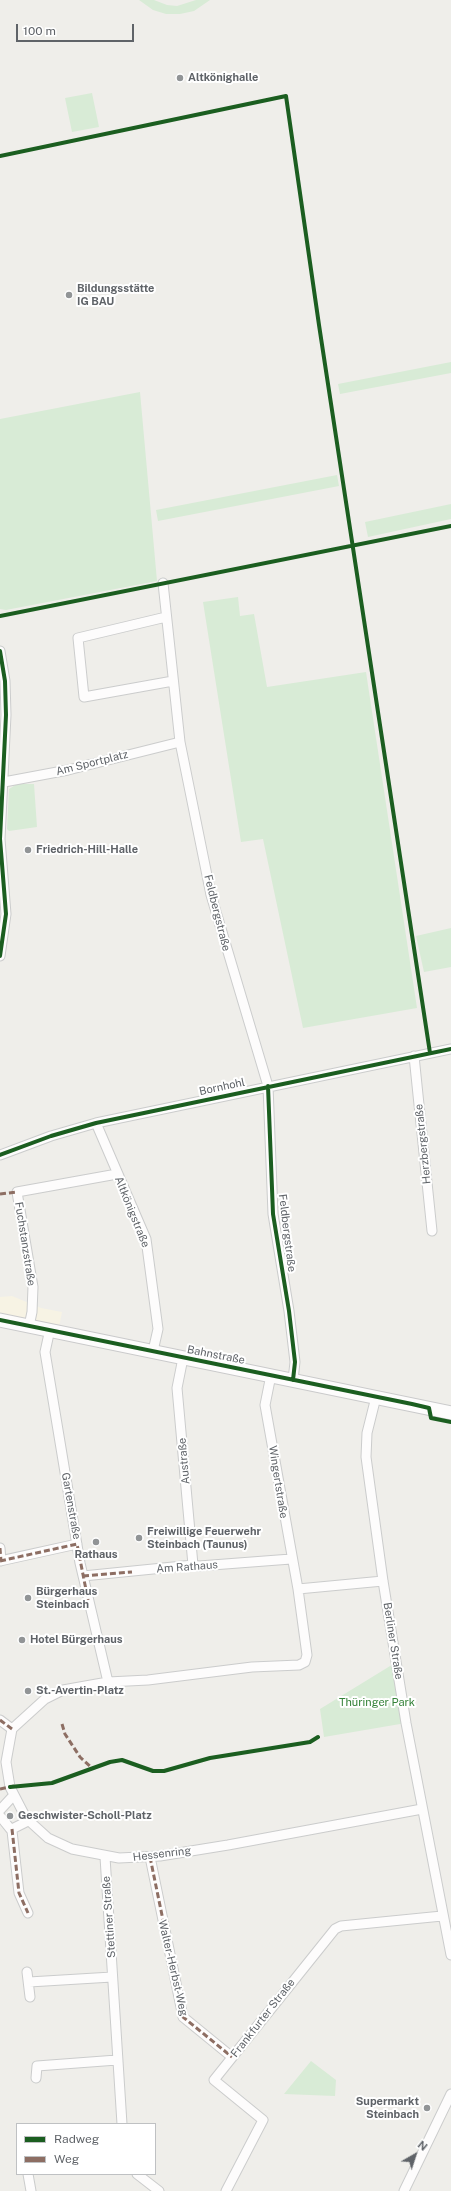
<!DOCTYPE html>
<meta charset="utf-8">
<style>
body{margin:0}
#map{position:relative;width:451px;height:2191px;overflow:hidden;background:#efeeea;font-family:"Public Sans",sans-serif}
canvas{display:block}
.legend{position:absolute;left:16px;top:2123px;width:140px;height:52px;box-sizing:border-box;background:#fff;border:1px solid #bfc1c3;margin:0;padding:5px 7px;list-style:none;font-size:12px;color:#5f6368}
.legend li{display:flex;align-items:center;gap:8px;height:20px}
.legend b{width:20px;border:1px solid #bfc1c3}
.north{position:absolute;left:395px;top:2135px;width:40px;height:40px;-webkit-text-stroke:3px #fff;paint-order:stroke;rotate:39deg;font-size:11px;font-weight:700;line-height:16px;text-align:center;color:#5f6368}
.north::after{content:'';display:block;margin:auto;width:14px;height:18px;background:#5f6368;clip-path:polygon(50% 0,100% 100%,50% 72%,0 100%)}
.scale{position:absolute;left:16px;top:24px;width:118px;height:18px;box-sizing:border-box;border:2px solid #5f6368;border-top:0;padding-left:5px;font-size:12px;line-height:14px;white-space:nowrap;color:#5f6368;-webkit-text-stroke:3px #fff;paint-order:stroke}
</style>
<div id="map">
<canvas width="451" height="2191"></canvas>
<ul class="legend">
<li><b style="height:5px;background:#1b5e20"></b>Radweg</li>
<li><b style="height:5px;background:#8d6e63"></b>Weg</li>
</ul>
<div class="north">N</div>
<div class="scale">100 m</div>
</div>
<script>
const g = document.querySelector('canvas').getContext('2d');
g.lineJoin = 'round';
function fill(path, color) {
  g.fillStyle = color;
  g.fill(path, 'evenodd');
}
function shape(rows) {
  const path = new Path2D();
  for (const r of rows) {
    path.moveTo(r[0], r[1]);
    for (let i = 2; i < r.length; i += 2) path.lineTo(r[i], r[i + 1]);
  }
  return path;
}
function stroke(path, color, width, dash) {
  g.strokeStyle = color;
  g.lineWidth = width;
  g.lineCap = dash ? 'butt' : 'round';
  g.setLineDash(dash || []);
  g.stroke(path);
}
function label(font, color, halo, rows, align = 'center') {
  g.font = font + ' "Public Sans",sans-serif';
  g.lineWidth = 4;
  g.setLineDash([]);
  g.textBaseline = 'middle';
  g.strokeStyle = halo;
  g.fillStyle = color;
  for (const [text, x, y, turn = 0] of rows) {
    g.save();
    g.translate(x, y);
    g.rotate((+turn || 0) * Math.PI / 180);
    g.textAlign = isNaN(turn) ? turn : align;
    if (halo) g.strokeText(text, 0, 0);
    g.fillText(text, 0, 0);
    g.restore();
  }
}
fill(shape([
 [12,1296,41,1308,62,1312,59,1327,0,1316,0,1297]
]), '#f7f3e4');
fill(shape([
 [139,0,154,0,167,5,177,6,196,0,210,0,194,11,180,14,166,14,153,10],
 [92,93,99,127,72,132,65,98],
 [451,362,451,373,340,394,338,384],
 [140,392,157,581,6,610,0,609,0,419],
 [337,475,339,486,158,521,156,510],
 [451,504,451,519,368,537,365,522],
 [238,597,240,616,254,614,267,687,366,672,417,1008,303,1028,263,839,241,842,203,602],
 [17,784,34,784,37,827,9,831,7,829,9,789],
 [451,928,451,967,424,972,416,936],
 [395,1663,406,1723,324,1737,320,1709],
 [311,2061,336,2080,335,2096,284,2094]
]), '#d8ebd6');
const minor = shape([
 [163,583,180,742,211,895,268,1086,273,1214,289,1311,295,1362,293,1380],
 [166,617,78,638,84,697,173,681],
 [0,651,5,681,6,715,0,839,6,914,0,956],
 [4,782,68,770,180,742],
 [414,1056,432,1231],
 [96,1123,146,1239,158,1329,153,1351],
 [0,1155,51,1136,96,1123,451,1049],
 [29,1326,32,1312,33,1287,17,1192,117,1174],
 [50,1329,45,1352,58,1430,80,1563,108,1682],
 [183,1358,177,1388,193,1565],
 [271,1375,265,1405,298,1589,307,1655,305,1662,299,1665,252,1667,148,1680,108,1682,63,1690,45,1699,12,1729,6,1762,10,1787,26,1818,48,1838,72,1849,119,1858,160,1856,228,1845,422,1809],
 [376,1397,367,1433,366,1457,383,1581,406,1723,451,1955],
 [0,1548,1,1561],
 [0,1561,77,1544],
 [83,1576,193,1565,199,1566,291,1559],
 [298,1589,383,1581],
 [0,1720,12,1729],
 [0,1810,13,1796],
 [0,1816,12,1831,19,1893,28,1913],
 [12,1829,28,1821],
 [105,1857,122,2124],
 [150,1857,183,2017,232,2057],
 [27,1972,30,1997],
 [29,1982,112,1977],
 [36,2078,37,2066,117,2060],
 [28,2174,31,2191],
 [137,2174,159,2191],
 [226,2191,263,2120,214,2080,335,1929,341,1926,442,1916],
 [404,2191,451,2094]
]);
const secondary = shape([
 [0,1320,451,1413]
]);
stroke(minor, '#cbcccc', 11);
stroke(secondary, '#cacacb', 15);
stroke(minor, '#fdfcfc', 9);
stroke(secondary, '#fdfcfc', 13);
stroke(shape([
 [0,1194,17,1192],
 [0,1548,1,1561],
 [0,1561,77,1544,88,1600],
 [83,1576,132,1572],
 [0,1720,12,1729],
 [62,1724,65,1734,80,1757,92,1768],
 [0,1789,14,1786],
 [12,1829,19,1893,28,1913],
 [150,1857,183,2017,232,2057]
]), '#8d6e63', 3, [6, 3]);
stroke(shape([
 [0,156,286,96,319,325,430,1053],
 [0,616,451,526],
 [0,651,5,681,6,715,0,839,6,914,0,956],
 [268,1086,273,1214,289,1311,295,1362,293,1380],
 [0,1155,51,1136,96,1123,451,1049],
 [0,1320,412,1404,429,1408,431,1418,451,1422],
 [10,1787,52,1783,110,1762,122,1760,153,1771,164,1771,210,1758,310,1742,318,1737]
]), '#1b5e20', 4);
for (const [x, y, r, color] of [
 [180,78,4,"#919496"],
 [69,295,4,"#919496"],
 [28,850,4,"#919496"],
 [139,1538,4,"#919496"],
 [96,1542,4,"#919496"],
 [28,1598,4,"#919496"],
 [22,1640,4,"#919496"],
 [28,1691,4,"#919496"],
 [10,1816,4,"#919496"],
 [427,2108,4,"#919496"]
]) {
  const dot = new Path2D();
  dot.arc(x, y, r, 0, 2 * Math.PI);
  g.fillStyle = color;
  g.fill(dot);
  stroke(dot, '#fff', 1.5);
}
label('bold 11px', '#5f6368', '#fff', [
 ["Altkönighalle",188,78],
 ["Bildungsstätte",77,289],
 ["IG BAU",77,302],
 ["Friedrich-Hill-Halle",36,850],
 ["Freiwillige Feuerwehr",147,1532],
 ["Steinbach (Taunus)",147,1545],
 ["Rathaus",96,1555,"center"],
 ["Bürgerhaus",36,1592],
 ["Steinbach",36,1605],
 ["Hotel Bürgerhaus",30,1640],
 ["St.-Avertin-Platz",36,1691],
 ["Geschwister-Scholl-Platz",18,1816],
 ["Supermarkt",419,2102,"right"],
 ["Steinbach",419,2115,"right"]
], 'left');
label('11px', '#5f6368', '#fff', [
 ["Am Sportplatz",92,763,-14],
 ["Feldbergstraße",217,913,76],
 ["Bornhohl",222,1087,-12],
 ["Herzbergstraße",423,1144,-96],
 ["Altkönigstraße",132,1212,68],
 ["Feldbergstraße",287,1233,83],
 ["Fuchstanzstraße",25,1244,81],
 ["Bahnstraße",216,1355,11],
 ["Austraße",184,1461,-95],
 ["Wingertstraße",278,1482,81],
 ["Gartenstraße",71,1506,80],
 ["Am Rathaus",187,1567,-4],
 ["Berliner Straße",393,1641,81],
 ["Hessenring",162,1854,-7],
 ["Stettiner Straße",109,1917,-94],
 ["Walter-Herbst-Weg",173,1968,77],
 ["Frankfurter Straße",263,2018,-52]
]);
label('11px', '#348238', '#fff', [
 ["Thüringer Park",377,1703]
]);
</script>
